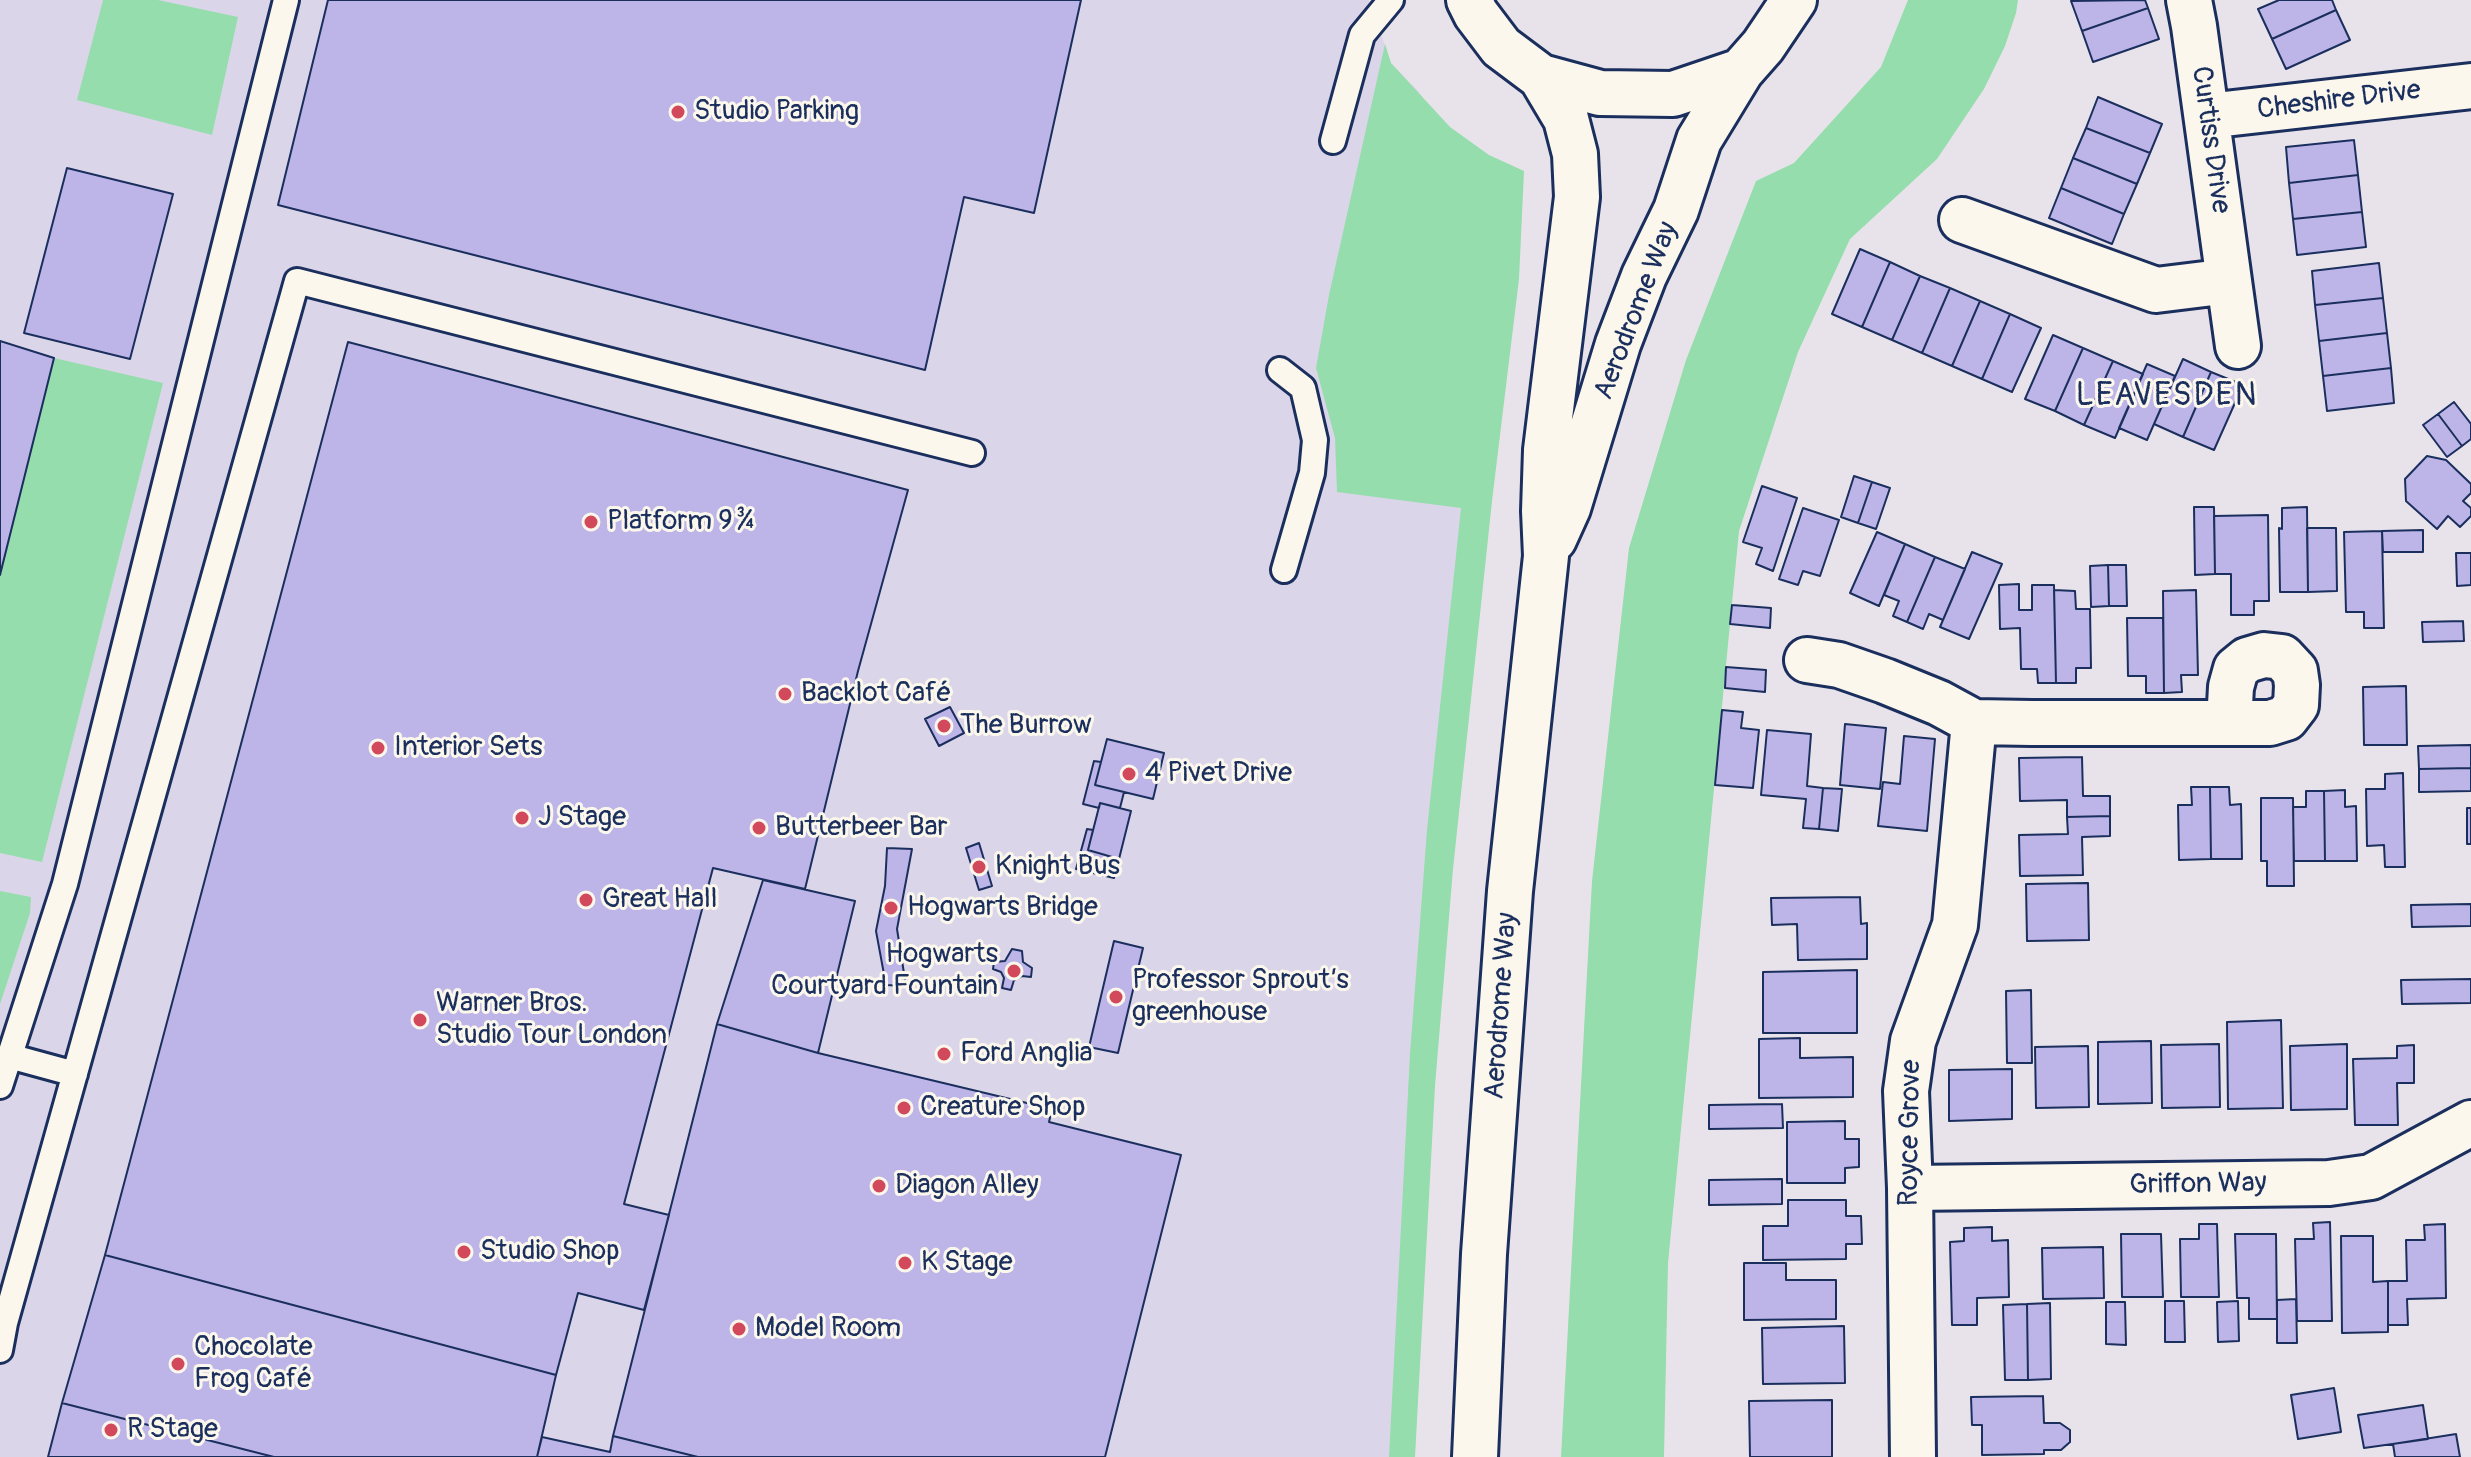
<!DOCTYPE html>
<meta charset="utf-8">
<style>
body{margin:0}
canvas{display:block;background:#e8e3ea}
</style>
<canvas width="2471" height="1457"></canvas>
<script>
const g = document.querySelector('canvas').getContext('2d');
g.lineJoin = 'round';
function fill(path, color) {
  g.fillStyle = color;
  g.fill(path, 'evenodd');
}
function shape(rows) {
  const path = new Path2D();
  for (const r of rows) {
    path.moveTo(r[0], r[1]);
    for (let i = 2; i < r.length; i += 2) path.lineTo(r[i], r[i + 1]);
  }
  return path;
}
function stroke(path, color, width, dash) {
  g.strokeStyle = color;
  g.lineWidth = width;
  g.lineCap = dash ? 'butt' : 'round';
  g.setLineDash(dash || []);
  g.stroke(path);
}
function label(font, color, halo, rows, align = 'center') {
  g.font = font + ' Pangolin,sans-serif';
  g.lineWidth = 6;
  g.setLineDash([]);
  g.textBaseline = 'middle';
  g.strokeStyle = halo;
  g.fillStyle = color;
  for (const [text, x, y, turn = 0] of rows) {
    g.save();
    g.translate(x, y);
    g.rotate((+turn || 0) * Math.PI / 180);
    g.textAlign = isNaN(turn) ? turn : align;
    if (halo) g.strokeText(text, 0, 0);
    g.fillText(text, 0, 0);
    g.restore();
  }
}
fill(shape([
 [0,0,1369,0,1391,63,1419,92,1500,226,1393,1457,0,1457]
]), '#dbd5e9');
fill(shape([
 [103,0,158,0,238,17,212,135,77,100],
 [1908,0,2018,0,2016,13,2005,46,1984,89,1937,159,1850,239,1798,352,1739,531,1668,1263,1664,1457,1561,1457,1592,881,1629,548,1686,360,1756,181,1794,163,1881,67],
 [1385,44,1391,63,1450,127,1489,155,1524,171,1519,279,1492,501,1453,869,1435,1086,1415,1457,1389,1457,1410,1054,1427,830,1461,508,1337,492,1335,438,1316,368,1329,295],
 [54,358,163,383,42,862,0,853,0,575],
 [0,891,31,897,30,913,0,1004]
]), '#95ddac');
const building = shape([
 [328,0,1081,0,1034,213,964,197,925,370,278,205,328,0],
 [2145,0,2148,8,2082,31,2071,1,2145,0],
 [2279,0,2332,0,2336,10,2272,39,2258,9,2279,0],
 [2148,8,2159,39,2093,62,2082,31,2148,8],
 [2336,10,2350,40,2286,69,2272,39,2336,10],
 [2098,97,2162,124,2150,153,2086,128,2098,97],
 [2086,128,2150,153,2137,184,2073,158,2086,128],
 [2354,140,2358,175,2289,183,2286,147,2354,140],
 [2073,158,2137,184,2124,214,2061,188,2073,158],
 [67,168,173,194,130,359,24,333,67,168],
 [2358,175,2362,212,2293,219,2289,183,2358,175],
 [2061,188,2124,214,2112,244,2049,218,2061,188],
 [2362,212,2366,247,2297,255,2293,219,2362,212],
 [1860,249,1890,262,1862,327,1832,314,1860,249],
 [1890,262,1920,276,1892,340,1862,327,1890,262],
 [2379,263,2383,298,2315,305,2312,271,2379,263],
 [1920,276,1950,288,1922,353,1892,340,1920,276],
 [1950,288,1980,301,1952,366,1922,353,1950,288],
 [2383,298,2387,333,2319,341,2315,305,2383,298],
 [1980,301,2010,314,1982,379,1952,366,1980,301],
 [2010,314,2041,328,2012,392,1982,379,2010,314],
 [2387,333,2391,368,2323,376,2319,341,2387,333],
 [2053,335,2083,348,2055,411,2025,399,2053,335],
 [0,341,54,358,0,575,0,341],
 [348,342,908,490,858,671,805,889,713,868,624,1204,669,1215,644,1310,578,1293,556,1375,105,1255,348,342],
 [2083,348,2113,361,2084,425,2055,411,2083,348],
 [2183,359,2211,372,2183,437,2154,424,2183,359],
 [2113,361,2143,374,2115,438,2084,425,2113,361],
 [2147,364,2175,376,2147,440,2119,428,2147,364],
 [2391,368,2394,403,2327,411,2323,376,2391,368],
 [2211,372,2243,385,2214,450,2183,437,2211,372],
 [2454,402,2471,424,2471,439,2462,446,2438,414,2454,402],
 [2438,414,2462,446,2447,457,2423,425,2438,414],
 [2427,456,2446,460,2471,484,2471,493,2463,501,2471,508,2471,516,2460,527,2448,516,2437,529,2406,501,2405,479,2427,456],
 [1854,476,1872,482,1858,523,1841,517,1854,476],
 [1872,482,1890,488,1876,529,1858,523,1872,482],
 [1762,486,1797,498,1773,571,1756,564,1762,548,1743,542,1762,486],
 [2194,507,2214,507,2215,574,2195,575,2194,507],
 [2307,507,2308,592,2280,592,2279,528,2282,529,2282,508,2307,507],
 [1803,508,1839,520,1820,576,1803,571,1798,585,1779,579,1803,508],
 [2268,515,2269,601,2254,601,2254,615,2231,615,2231,574,2215,574,2214,516,2268,515],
 [2307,528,2336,528,2337,591,2308,592,2307,528],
 [2423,530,2423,552,2383,552,2382,531,2423,530],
 [2382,531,2384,628,2364,628,2364,612,2346,612,2344,532,2382,531],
 [1877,532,1905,544,1879,606,1850,593,1877,532],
 [1905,544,1935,557,1907,622,1893,616,1899,601,1884,595,1905,544],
 [1972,552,2002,564,1969,639,1940,627,1972,552],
 [2456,553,2471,553,2471,585,2457,586,2456,553],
 [1935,557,1965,569,1943,620,1929,614,1923,629,1907,622,1935,557],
 [2108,565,2109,606,2091,607,2090,566,2108,565],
 [2108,565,2126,565,2127,606,2109,606,2108,565],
 [2019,584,2019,610,2032,610,2032,585,2054,585,2056,683,2038,683,2037,669,2021,669,2020,628,2000,629,1999,585,2019,584],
 [2054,590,2075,591,2076,609,2090,609,2091,668,2076,668,2076,683,2056,683,2054,590],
 [2196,590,2198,675,2181,675,2182,692,2164,693,2163,591,2196,590],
 [1732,605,1771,608,1770,628,1730,624,1732,605],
 [2127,618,2163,618,2164,693,2146,693,2146,676,2128,676,2127,618],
 [2463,621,2464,641,2423,642,2422,622,2463,621],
 [1726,667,1766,670,1765,692,1725,688,1726,667],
 [2406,686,2407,745,2364,745,2363,687,2406,686],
 [950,707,964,733,939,746,925,719,950,707],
 [1722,710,1743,712,1741,728,1759,730,1753,788,1715,785,1722,710],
 [1845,724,1886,728,1880,789,1840,785,1845,724],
 [1767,730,1811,734,1807,786,1823,788,1819,829,1803,828,1806,799,1761,795,1767,730],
 [1904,736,1935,739,1927,831,1878,826,1883,782,1900,784,1904,736],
 [1107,739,1164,753,1153,799,1095,785,1107,739],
 [2471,745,2471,768,2419,769,2418,746,2471,745],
 [2082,757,2083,796,2110,796,2110,816,2067,817,2067,800,2020,801,2019,758,2082,757],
 [1094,761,1101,762,1095,785,1124,792,1120,808,1100,803,1099,808,1083,804,1094,761],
 [2471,768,2471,791,2419,792,2419,769,2471,768],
 [2403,773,2405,867,2385,867,2384,845,2367,846,2366,789,2385,789,2385,774,2403,773],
 [2191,787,2210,787,2211,859,2179,860,2178,805,2192,805,2191,787],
 [2210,787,2229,787,2230,805,2241,804,2242,859,2211,859,2210,787],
 [1823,788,1842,789,1838,831,1819,829,1823,788],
 [2345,790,2345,807,2356,806,2357,861,2325,861,2324,791,2345,790],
 [2306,791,2324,791,2325,861,2294,861,2293,807,2306,807,2306,791],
 [2261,798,2293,798,2294,886,2267,886,2267,861,2261,861,2261,798],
 [1100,803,1131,811,1119,859,1088,850,1100,803],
 [2467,808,2471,808,2471,844,2467,844,2467,808],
 [2110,816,2110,836,2082,837,2083,875,2020,876,2019,835,2068,834,2067,817,2110,816],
 [1087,829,1093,830,1088,850,1119,859,1114,878,1076,869,1087,829],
 [979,843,992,886,979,890,966,848,979,843],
 [887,848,912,849,897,929,906,986,886,985,876,931,885,886,887,848],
 [763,880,855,901,818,1053,717,1024,763,880],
 [2088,883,2089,940,2027,941,2026,884,2088,883],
 [1860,897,1861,924,1867,923,1867,959,1798,960,1797,924,1772,925,1771,898,1860,897],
 [2471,904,2471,926,2412,927,2411,905,2471,904],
 [1114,941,1143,948,1118,1053,1089,1047,1114,941],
 [1012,949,1022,951,1023,962,1032,968,1031,977,1022,976,1014,980,1011,990,1002,988,1004,978,1001,972,993,969,994,962,1005,961,1012,949],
 [1857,970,1857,1033,1763,1033,1763,972,1857,970],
 [2471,979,2471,1003,2402,1004,2401,980,2471,979],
 [2031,990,2032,1063,2007,1063,2006,991,2031,990],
 [2281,1020,2283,1108,2228,1109,2227,1022,2281,1020],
 [717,1024,818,1053,1052,1109,1049,1122,1181,1155,1105,1457,698,1457,613,1436,717,1024],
 [1800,1038,1800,1058,1853,1057,1853,1097,1759,1098,1759,1039,1800,1038],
 [2151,1041,2152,1103,2098,1104,2098,1042,2151,1041],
 [2219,1044,2220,1107,2162,1108,2161,1045,2219,1044],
 [2347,1044,2347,1109,2291,1110,2290,1046,2347,1044],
 [2414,1045,2414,1083,2397,1083,2398,1125,2355,1125,2353,1059,2397,1058,2397,1046,2414,1045],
 [2088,1046,2089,1107,2036,1108,2035,1047,2088,1046],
 [2012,1069,2012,1119,1949,1121,1949,1070,2012,1069],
 [1782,1104,1783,1128,1709,1129,1709,1105,1782,1104],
 [1845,1121,1845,1139,1859,1139,1859,1167,1845,1168,1845,1183,1787,1183,1787,1122,1845,1121],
 [1782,1179,1782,1204,1709,1205,1709,1180,1782,1179],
 [1788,1200,1846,1200,1846,1216,1861,1216,1862,1244,1846,1244,1846,1259,1763,1260,1763,1226,1788,1226,1788,1200],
 [2330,1222,2332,1321,2297,1321,2295,1239,2314,1239,2313,1223,2330,1222],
 [2199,1224,2217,1224,2219,1297,2181,1297,2180,1239,2199,1239,2199,1224],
 [2445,1224,2446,1298,2407,1299,2408,1325,2388,1325,2388,1281,2407,1281,2406,1240,2425,1240,2424,1225,2445,1224],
 [1992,1227,1992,1241,2008,1240,2009,1297,1977,1298,1977,1325,1952,1325,1950,1242,1964,1241,1964,1228,1992,1227],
 [2121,1234,2161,1234,2163,1297,2122,1297,2121,1234],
 [2235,1234,2276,1234,2277,1319,2249,1319,2249,1298,2237,1298,2235,1234],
 [2341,1236,2373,1236,2373,1282,2388,1281,2388,1332,2342,1333,2341,1236],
 [2103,1247,2104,1298,2043,1299,2042,1248,2103,1247],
 [105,1255,556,1375,537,1457,274,1457,62,1403,105,1255],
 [1744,1263,1786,1263,1786,1280,1836,1280,1836,1319,1744,1320,1744,1263],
 [2296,1299,2297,1343,2277,1343,2277,1300,2296,1299],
 [2165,1301,2184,1301,2185,1342,2165,1342,2165,1301],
 [2238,1301,2239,1341,2218,1342,2217,1302,2238,1301],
 [2106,1302,2125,1302,2126,1345,2106,1344,2106,1302],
 [2050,1303,2051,1379,2028,1380,2027,1304,2050,1303],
 [2027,1304,2028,1380,2005,1380,2003,1305,2027,1304],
 [1844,1326,1845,1383,1763,1384,1762,1328,1844,1326],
 [2334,1388,2341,1432,2298,1439,2291,1395,2334,1388],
 [2043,1396,2044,1423,2060,1423,2070,1430,2070,1442,2061,1450,2044,1450,2044,1454,1982,1455,1982,1425,1972,1425,1971,1397,2043,1396],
 [1832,1400,1832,1457,1750,1457,1749,1401,1832,1400],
 [62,1403,274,1457,48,1457,62,1403],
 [2423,1405,2428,1439,2364,1448,2358,1415,2423,1405],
 [2456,1434,2460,1457,2395,1457,2393,1444,2456,1434],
 [613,1436,698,1457,537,1457,542,1437,610,1452,613,1436]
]);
fill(building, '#bdb5e7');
stroke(building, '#1b2f5e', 2);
const service = shape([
 [1333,141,1362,35,1391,0],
 [1280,370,1303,388,1315,440,1312,473,1284,570],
 [9,1056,75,1074],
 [0,1086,65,884,286,0],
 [0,1350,5,1323,297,281,972,453]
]);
const minor = shape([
 [2207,116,2471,86],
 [1962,220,2156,290,2229,281,2194,26,2189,0],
 [2229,281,2238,346],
 [1807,660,1839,665,1885,681,1939,703,1974,722,2032,723,2270,723,2286,718,2296,705,2297,685,2295,671,2282,657,2264,655,2247,660,2236,669,2231,687,2229,723],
 [1910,1188,2329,1183,2371,1177,2471,1123],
 [1913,1457,1910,1188,1906,1091,1913,1041,1955,925,1974,722]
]);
const tertiary = shape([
 [1469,0,1476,14,1501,47,1541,77,1600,93,1673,94,1741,71],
 [1554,539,1568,508,1618,344,1644,276,1676,210,1699,140,1741,71,1763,46,1794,0],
 [1475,1457,1484,1254,1510,891,1546,556,1544,511,1546,450,1577,197,1575,154,1566,119,1541,77]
]);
stroke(service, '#1b2f5e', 30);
stroke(minor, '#1b2f5e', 50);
stroke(tertiary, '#1b2f5e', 50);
stroke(service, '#fbf7ec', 24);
stroke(minor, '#fbf7ec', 44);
stroke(tertiary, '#fbf7ec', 44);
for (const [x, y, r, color] of [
 [678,112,8,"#d1495b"],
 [591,522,8,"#d1495b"],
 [785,694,8,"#d1495b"],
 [944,726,8,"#d1495b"],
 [378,748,8,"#d1495b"],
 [1129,774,8,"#d1495b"],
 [522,818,8,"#d1495b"],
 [759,828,8,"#d1495b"],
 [979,867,8,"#d1495b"],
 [586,900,8,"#d1495b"],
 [891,908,8,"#d1495b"],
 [1014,971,8,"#d1495b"],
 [1116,997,8,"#d1495b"],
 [420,1020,8,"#d1495b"],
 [944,1054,8,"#d1495b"],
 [904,1108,8,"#d1495b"],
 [879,1186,8,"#d1495b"],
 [464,1252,8,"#d1495b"],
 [905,1263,8,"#d1495b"],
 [739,1329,8,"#d1495b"],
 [178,1364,8,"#d1495b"],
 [111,1430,8,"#d1495b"]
]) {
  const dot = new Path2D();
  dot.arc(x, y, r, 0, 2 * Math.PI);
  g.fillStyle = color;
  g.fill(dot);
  stroke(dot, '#fbf7ec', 3);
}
label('28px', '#1b2f5e', '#fbf7ec', [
 ["Cheshire Drive",2339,101,-7],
 ["Curtiss Drive",2210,140,82],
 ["Aerodrome Way",1637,311,-69],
 ["Aerodrome Way",1502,1006,-86],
 ["Royce Grove",1911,1133,-89],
 ["Griffon Way",2198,1185,-1]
]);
label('28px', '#1b2f5e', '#fbf7ec', [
 ["Studio Parking",694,112],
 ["Platform 9 ¾",607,522],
 ["Backlot Café",801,694],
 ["The Burrow",960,726],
 ["Interior Sets",394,748],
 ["4 Pivet Drive",1145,774],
 ["J Stage",538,818],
 ["Butterbeer Bar",775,828],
 ["Knight Bus",995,867],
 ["Great Hall",602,900],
 ["Hogwarts Bridge",907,908],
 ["Hogwarts",998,955,"right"],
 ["Courtyard Fountain",998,987,"right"],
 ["Professor Sprout’s",1132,981],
 ["greenhouse",1132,1013],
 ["Warner Bros.",436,1004],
 ["Studio Tour London",436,1036],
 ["Ford Anglia",960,1054],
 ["Creature Shop",920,1108],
 ["Diagon Alley",895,1186],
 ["Studio Shop",480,1252],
 ["K Stage",921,1263],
 ["Model Room",755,1329],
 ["Chocolate",194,1348],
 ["Frog Café",194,1380],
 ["R Stage",127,1430]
], 'left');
g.letterSpacing = '2px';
label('32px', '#1b2f5e', '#fbf7ec', [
 ["LEAVESDEN",2167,397]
]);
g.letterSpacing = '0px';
</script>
